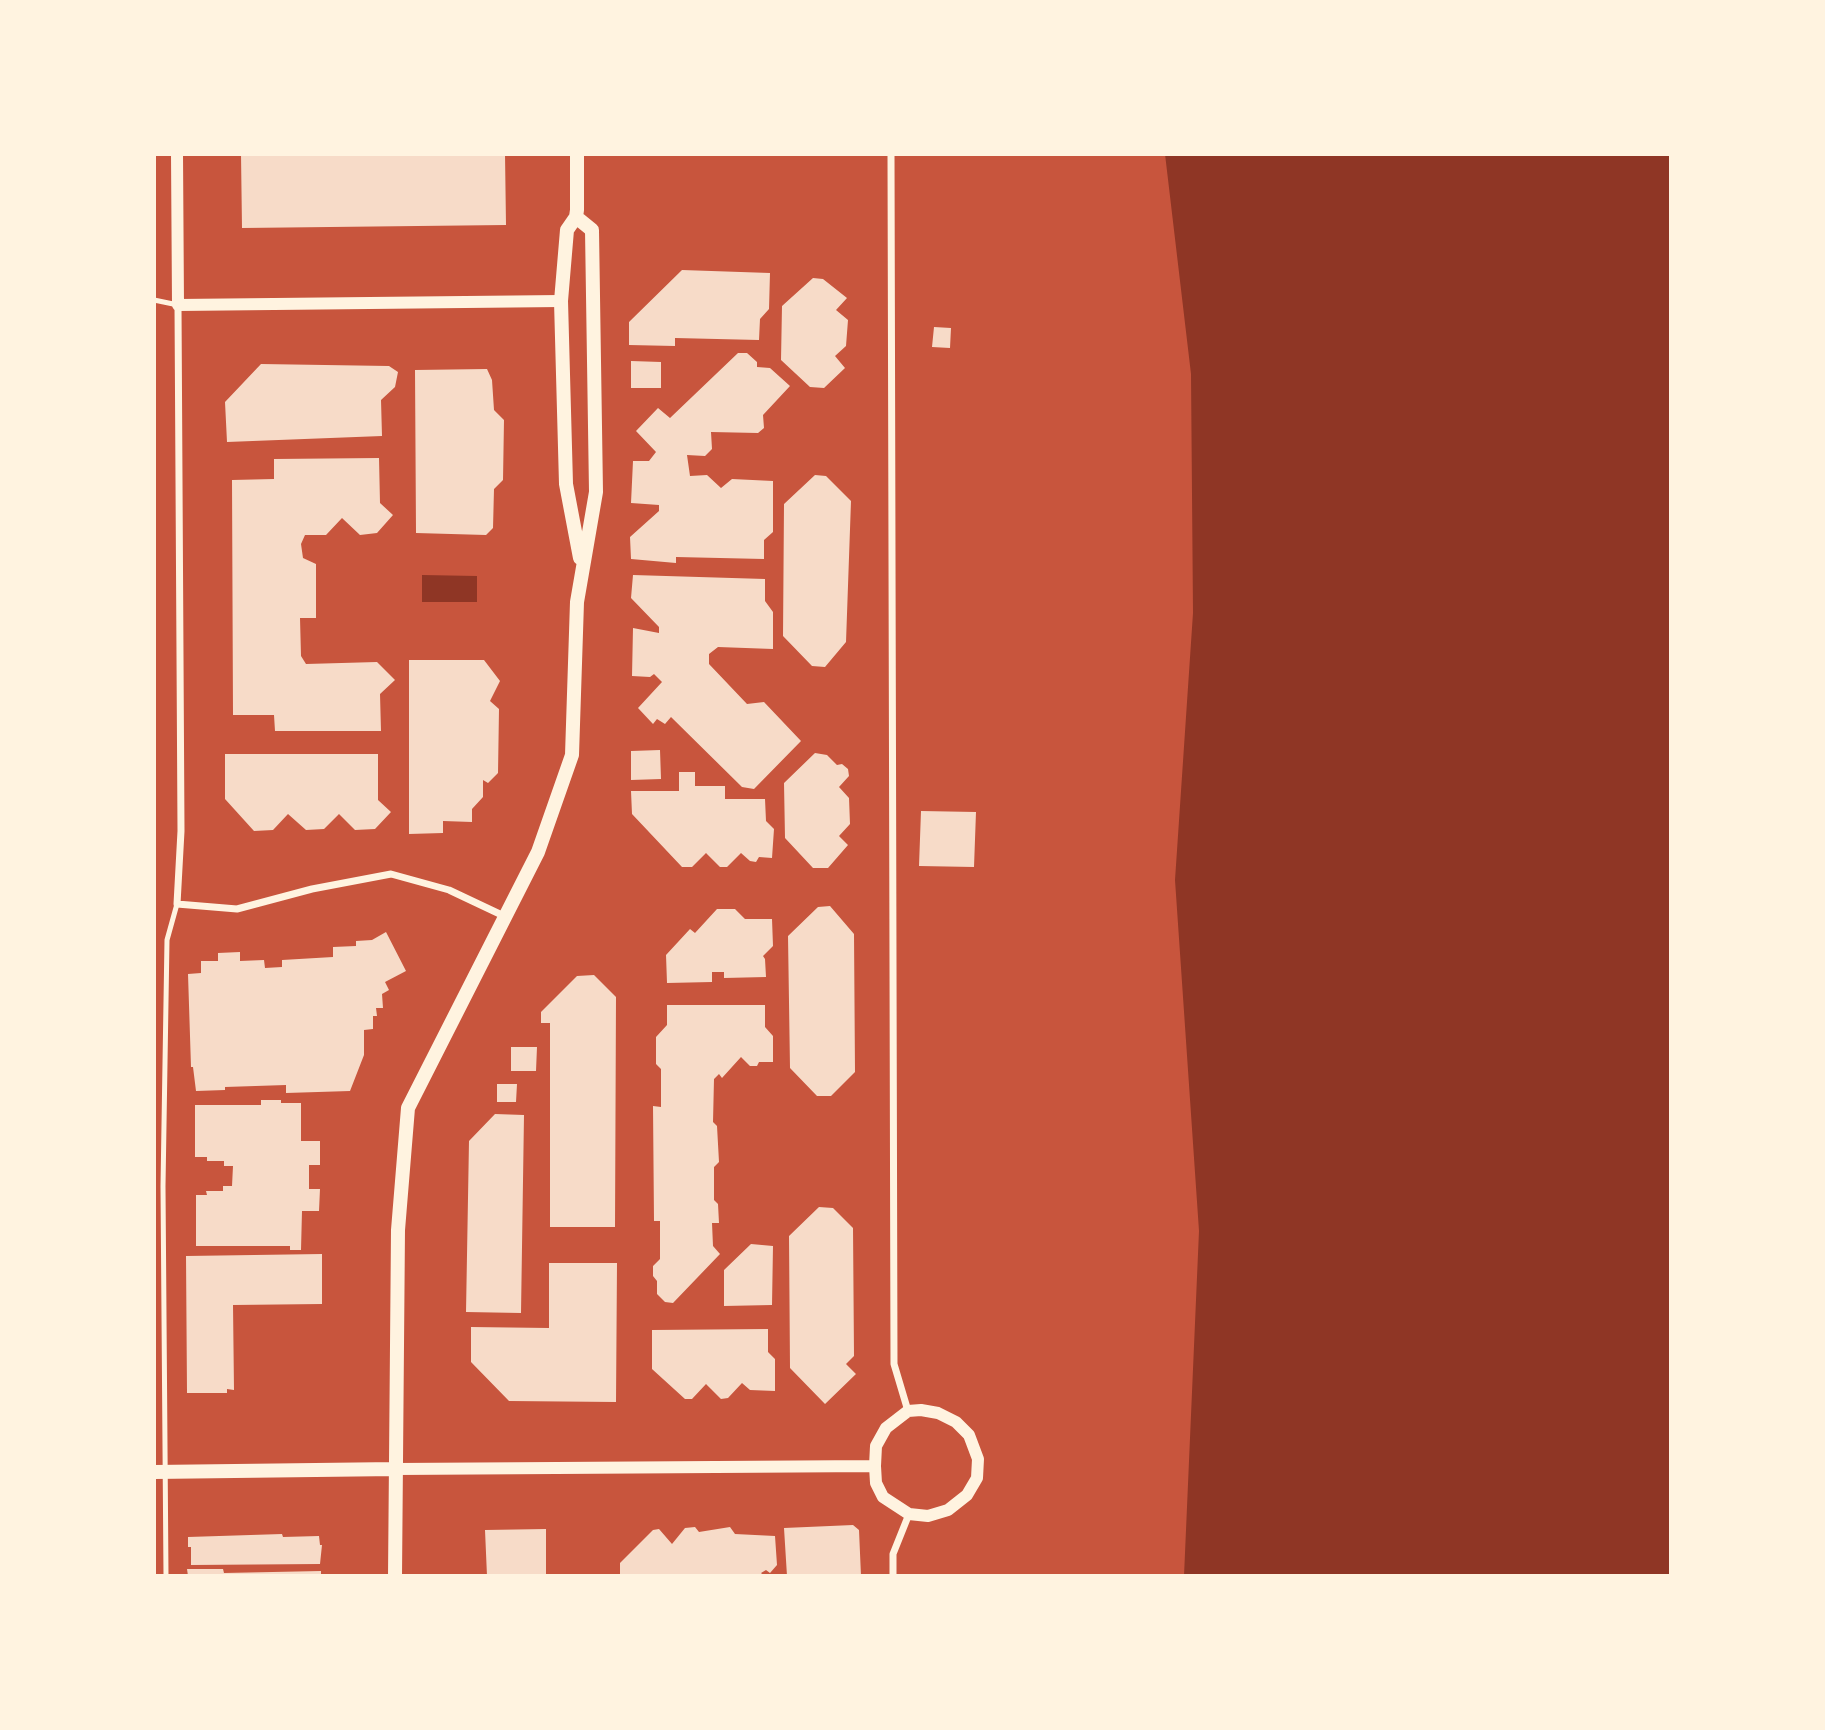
<!DOCTYPE html>
<style>
body{margin:0}
#map{position:relative;width:1825px;height:1730px;overflow:hidden;background:#c8553d;font-family:Bitter,serif}
canvas{display:block}
.frame{position:absolute;inset:0;border:156px solid #fff3e0;pointer-events:none}
</style>
<div id="map">
<canvas width="1825" height="1730"></canvas>
<div class="frame"></div>
</div>
<script>
const g = document.querySelector('canvas').getContext('2d');
g.lineJoin = 'round';
function fill(path, color) {
  g.fillStyle = color;
  g.fill(path, 'evenodd');
}
function shape(rows) {
  const path = new Path2D();
  for (const r of rows) {
    path.moveTo(r[0], r[1]);
    for (let i = 2; i < r.length; i += 2) path.lineTo(r[i], r[i + 1]);
  }
  return path;
}
function stroke(path, color, width, dash) {
  g.strokeStyle = color;
  g.lineWidth = width;
  g.lineCap = dash ? 'butt' : 'round';
  g.setLineDash(dash || []);
  g.stroke(path);
}
fill(shape([
 [1165,154,1671,154,1671,1576,1184,1576,1199,1231,1175,880,1193,613,1191,374],
 [422,575,477,576,477,602,422,602]
]), '#8f3625');
fill(shape([
 [241,154,505,154,506,225,242,228],
 [682,270,770,273,769,309,760,319,759,340,675,338,675,346,629,345,629,322],
 [813,278,823,279,847,298,836,310,848,320,846,346,835,356,845,368,824,388,810,387,781,360,782,306],
 [934,327,951,328,950,348,932,347],
 [738,353,747,353,757,362,757,367,770,368,790,386,763,415,764,428,758,433,711,432,712,449,705,456,687,455,690,476,707,475,721,488,732,479,773,481,773,532,764,540,764,559,676,557,676,563,631,559,630,537,659,511,659,505,631,503,633,461,649,461,656,452,636,431,658,408,670,418],
 [631,361,661,362,661,388,631,388],
 [261,364,389,366,398,372,395,387,381,400,382,436,227,442,225,402],
 [487,369,492,380,494,410,504,420,503,480,494,489,493,528,486,535,416,533,415,370],
 [379,458,380,503,393,515,377,533,360,535,342,518,326,535,305,535,301,544,303,558,316,564,316,618,300,618,301,656,306,664,377,662,395,680,380,694,381,731,275,731,274,715,233,715,232,480,274,479,274,459],
 [815,475,826,476,851,501,846,642,825,667,812,666,783,636,784,504],
 [633,575,765,579,765,601,773,612,773,649,718,647,709,654,709,664,747,704,764,702,801,741,754,789,742,787,671,717,665,724,657,719,653,724,638,708,662,682,654,674,650,677,632,676,633,628,659,633,659,627,631,598],
 [409,660,484,660,500,681,490,701,499,709,498,773,488,783,483,780,483,797,472,809,472,822,443,821,443,833,409,834],
 [660,750,661,779,631,780,631,751],
 [815,753,827,755,837,765,842,764,848,769,849,776,839,787,849,798,850,824,839,836,848,845,828,868,813,868,785,838,784,783],
 [225,754,378,754,378,800,391,812,375,829,355,830,339,814,324,829,306,830,288,814,273,830,254,831,225,799],
 [679,772,695,772,695,786,725,786,725,799,765,799,766,821,774,829,772,858,759,857,756,862,750,861,741,853,727,867,720,867,706,853,692,867,682,867,632,814,631,791,679,791],
 [921,811,976,812,974,867,919,866],
 [830,906,854,934,855,1072,831,1096,817,1096,790,1068,788,936,818,907],
 [717,909,735,909,745,919,772,919,773,946,763,956,765,959,766,977,724,978,724,972,712,972,712,982,667,983,666,955,690,929,695,933],
 [386,932,406,971,385,982,389,990,382,994,383,1008,376,1008,377,1016,373,1016,373,1029,364,1030,364,1055,350,1091,286,1093,286,1085,225,1087,225,1090,196,1091,193,1067,191,1067,188,974,201,973,201,961,218,961,218,953,240,952,240,961,264,960,265,968,282,967,282,960,333,957,333,947,356,946,356,941,372,940],
 [594,975,616,997,615,1227,550,1227,550,1023,541,1023,541,1012,577,976],
 [667,1005,765,1005,765,1027,773,1036,773,1062,759,1062,757,1066,750,1066,741,1057,722,1078,719,1074,714,1079,713,1122,717,1126,719,1162,714,1167,714,1200,718,1204,719,1223,712,1223,713,1246,720,1254,673,1303,665,1302,657,1294,657,1281,653,1276,653,1266,660,1259,660,1221,654,1221,653,1106,661,1107,661,1069,656,1064,656,1037,667,1025],
 [511,1047,537,1047,536,1071,511,1071],
 [497,1084,517,1084,516,1102,497,1102],
 [261,1100,281,1100,281,1103,301,1103,301,1141,320,1141,320,1165,309,1165,309,1189,320,1189,319,1211,302,1211,301,1250,290,1250,290,1246,196,1246,196,1195,207,1195,206,1191,223,1191,223,1186,232,1186,233,1166,224,1166,224,1161,207,1161,207,1157,195,1157,195,1105,261,1105],
 [495,1114,524,1115,521,1313,466,1312,469,1141],
 [819,1207,833,1208,853,1228,854,1356,846,1364,856,1374,825,1404,790,1368,789,1236],
 [751,1244,773,1246,772,1305,724,1306,724,1270],
 [322,1254,322,1304,233,1305,234,1390,227,1389,227,1393,187,1393,186,1256],
 [549,1263,617,1263,616,1402,509,1401,471,1362,471,1327,549,1328],
 [768,1329,768,1352,775,1359,775,1391,750,1390,742,1383,728,1398,721,1399,706,1384,692,1399,685,1399,652,1369,652,1330],
 [853,1525,859,1530,861,1576,787,1576,784,1528],
 [695,1527,699,1532,730,1527,735,1534,775,1536,777,1565,770,1573,766,1570,761,1573,764,1576,620,1576,620,1563,653,1530,659,1529,672,1544,685,1528],
 [546,1529,546,1576,487,1576,485,1530],
 [282,1534,283,1537,319,1536,320,1545,322,1545,320,1564,191,1565,191,1547,188,1547,188,1537],
 [187,1569,223,1569,224,1573,321,1571,321,1576,188,1576]
]), '#f7dbc8');
stroke(shape([
 [154,300,178,305],
 [166,1576,163,1186,167,940,177,904]
]), '#fff3e0', 5);
stroke(shape([
 [891,154,894,1364,908,1411],
 [178,305,181,831,177,904,237,909,312,889,391,874,449,890,504,916],
 [893,1576,893,1554,909,1514]
]), '#fff3e0', 7);
stroke(shape([
 [177,154,178,305,561,301],
 [921,1410,938,1413,956,1422,969,1435,978,1459,977,1478,967,1495,948,1510,928,1516,909,1514,883,1497,876,1483,875,1466,876,1446,886,1428,908,1411,921,1410],
 [396,1469,875,1466]
]), '#fff3e0', 12);
stroke(shape([
 [577,154,577,210,576,217,567,230,561,301,566,484,580,558],
 [154,1472,396,1469],
 [395,1576,398,1230,408,1108,538,852,572,755,577,602,596,492,592,230,576,217]
]), '#fff3e0', 14);
</script>
